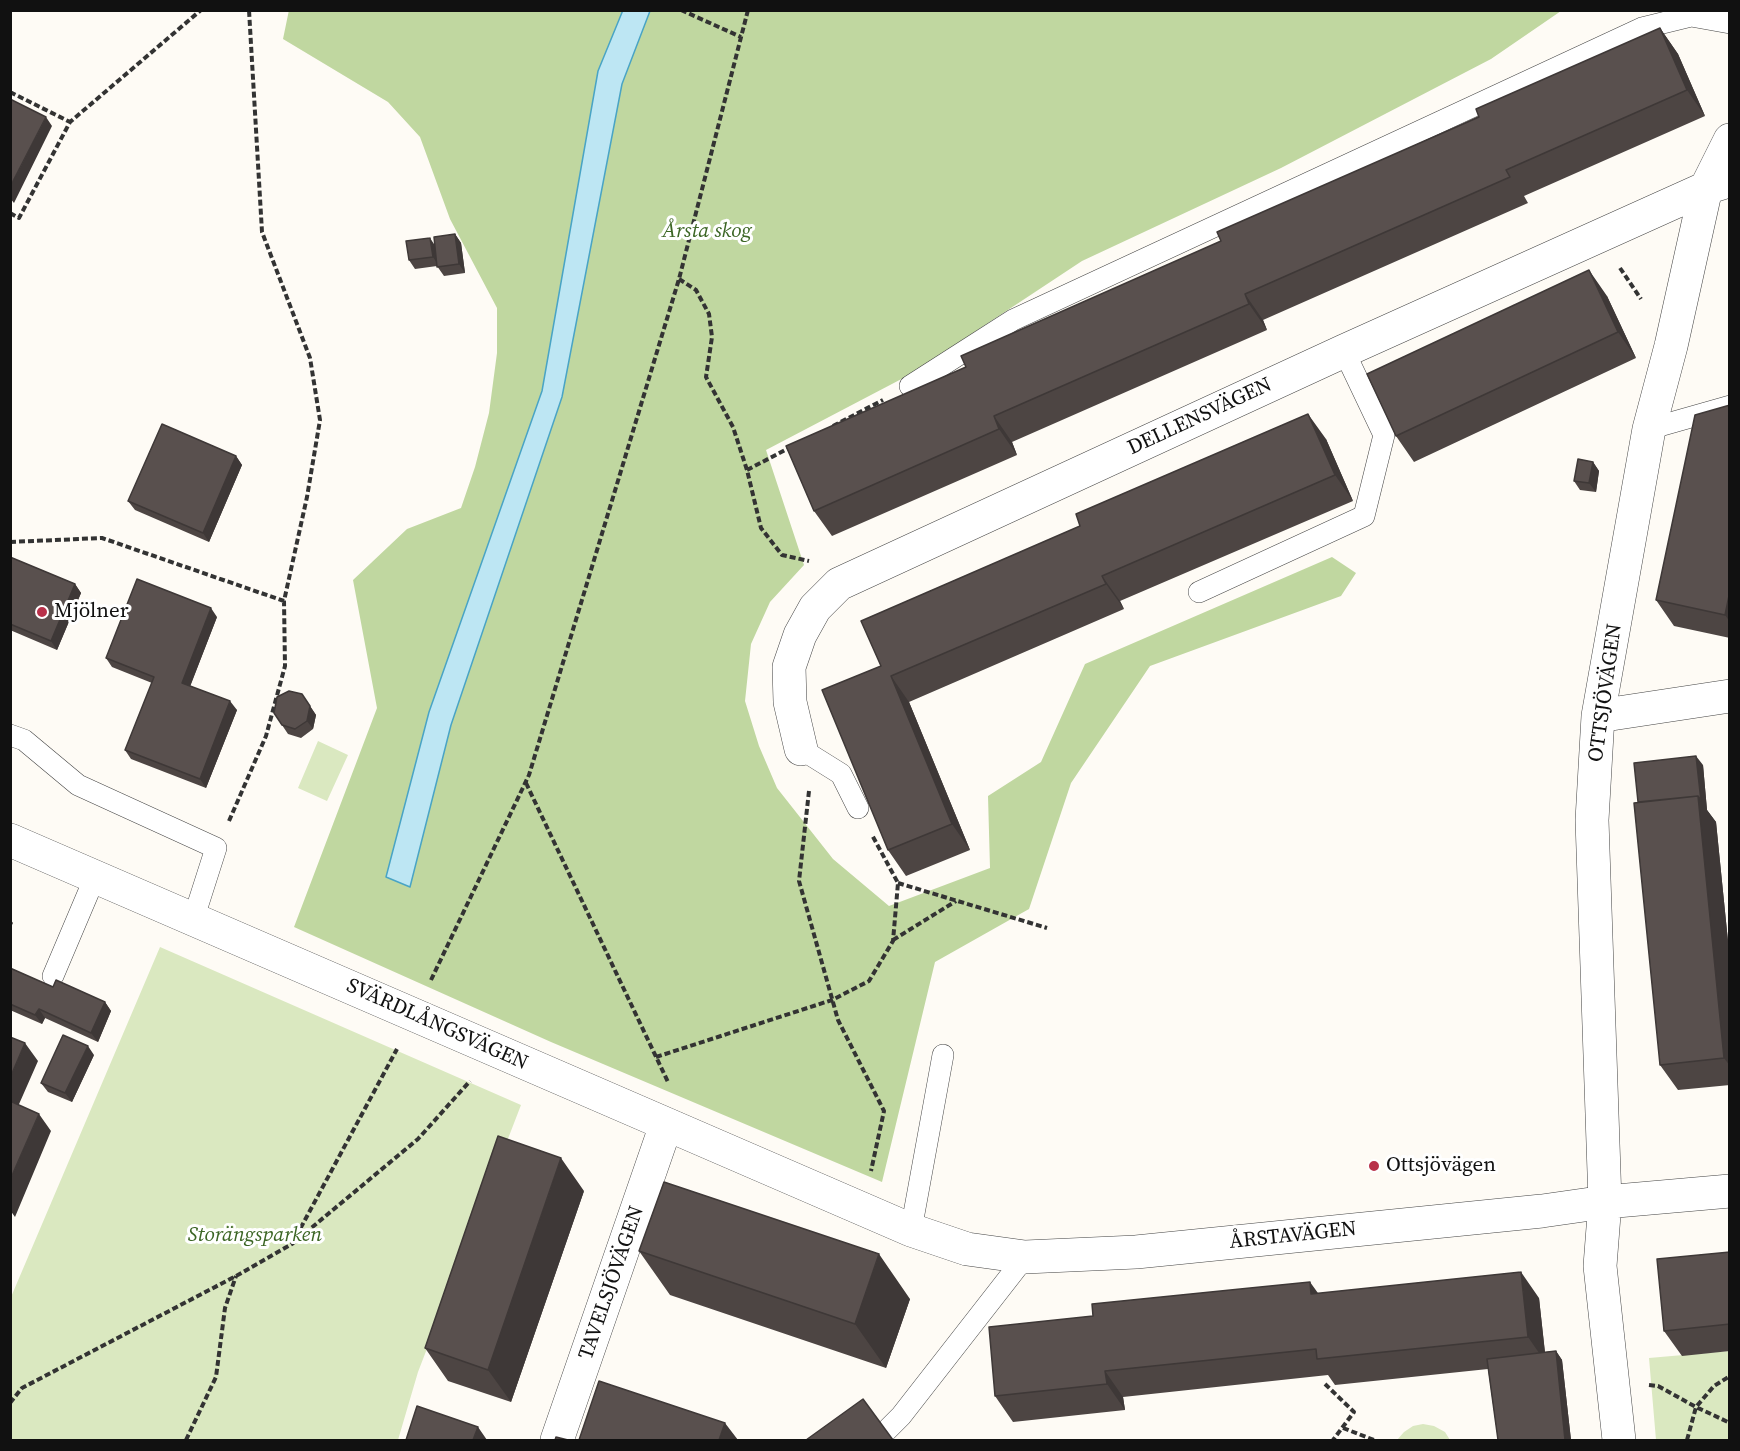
<!DOCTYPE html>
<meta charset="utf-8">
<style>
body{margin:0}
#map{position:relative;width:1740px;height:1451px;overflow:hidden;background:#fefbf5;font-family:"Source Serif 4",serif}
canvas{display:block}
.frame{position:absolute;inset:0;border:12px solid #111;pointer-events:none}
</style>
<div id="map">
<canvas width="1740" height="1451"></canvas>
<div class="frame"></div>
</div>
<script>
const g = document.querySelector('canvas').getContext('2d');
g.lineJoin = 'round';
function fill(path, color) {
  g.fillStyle = color;
  g.fill(path, 'evenodd');
}
function shape(rows) {
  const path = new Path2D();
  for (const r of rows) {
    path.moveTo(r[0], r[1]);
    for (let i = 2; i < r.length; i += 2) path.lineTo(r[i], r[i + 1]);
  }
  return path;
}
function stroke(path, color, width, dash) {
  g.strokeStyle = color;
  g.lineWidth = width;
  g.lineCap = dash ? 'butt' : 'round';
  g.setLineDash(dash || []);
  g.stroke(path);
}
function label(font, color, halo, rows, align = 'center') {
  g.font = font + ' "Source Serif 4",serif';
  g.lineWidth = 6;
  g.setLineDash([]);
  g.textBaseline = 'middle';
  g.strokeStyle = halo;
  g.fillStyle = color;
  for (const [text, x, y, turn = 0] of rows) {
    g.save();
    g.translate(x, y);
    g.rotate((+turn || 0) * Math.PI / 180);
    g.textAlign = isNaN(turn) ? turn : align;
    if (halo) g.strokeText(text, 0, 0);
    g.fillText(text, 0, 0);
    g.restore();
  }
}
fill(shape([
 [318,741,348,755,327,801,298,788],
 [160,947,521,1105,418,1372,398,1440,11,1440,11,1297],
 [1729,1351,1729,1440,1656,1440,1649,1358],
 [1423,1424,1434,1426,1445,1432,1450,1440,1397,1440,1404,1432,1413,1426]
]), '#dae8c0');
fill(shape([
 [289,10,1561,11,1491,59,1281,168,1082,261,911,374,766,450,804,565,770,602,751,644,745,701,759,746,777,788,833,859,889,906,990,868,988,796,1041,762,1085,664,1332,557,1356,573,1341,596,1150,666,1071,783,1029,909,935,962,882,1182,551,1042,294,927,377,708,353,580,407,529,461,508,475,467,489,413,497,353,497,308,450,219,420,137,388,102,283,39]
]), '#c0d7a0');
const water = shape([
 [623,10,650,11,622,84,562,397,451,725,410,887,386,877,429,712,542,391,598,71,623,10]
]);
fill(water, '#bde6f3');
stroke(water, '#49a4c5', 1.5);
const lane = shape([
 [910,386,1013,320,1642,28,1691,16,1730,23],
 [1649,429,1730,406],
 [1199,592,1364,516,1384,435,1344,351],
 [10,735,24,740,78,785,216,848,193,920],
 [801,749,841,774,858,808],
 [53,976,95,877],
 [911,1230,943,1055],
 [877,1440,901,1416,1025,1257]
]);
const street = shape([
 [1598,716,1730,696],
 [801,749,790,702,789,667,800,635,815,608,839,584,1344,351,1706,188,1722,183],
 [10,840,911,1230,967,1249,1025,1257,1136,1252,1542,1211,1605,1202,1730,1191],
 [557,1440,666,1125],
 [1619,1440,1600,1266,1605,1202,1592,820,1598,716,1649,429,1671,346,1706,188,1730,140]
]);
stroke(lane, '#444', 22);
stroke(street, '#444', 34);
stroke(shape([
 [681,10,741,37],
 [10,92,70,122],
 [10,213,19,218,70,122,201,10],
 [1620,268,1641,299],
 [679,279,696,290,709,314,712,337,706,377,733,427,747,470,761,528,782,555,809,561],
 [833,426,883,400],
 [747,470,789,448],
 [10,542,102,538,284,601],
 [526,783,668,1082],
 [809,791,799,881,838,1020,884,1111,871,1171],
 [229,821,266,736,285,666,284,601,307,497,320,420,310,358,262,232,249,10],
 [898,883,1047,928],
 [893,940,956,901],
 [431,980,529,775,679,279,748,10],
 [656,1057,832,1000,869,981,893,941,898,883,872,835],
 [292,1244,397,1049],
 [1325,1384,1354,1412,1333,1440],
 [1649,1385,1658,1386,1696,1407,1730,1423],
 [10,1403,22,1388,236,1276,292,1244,418,1139,470,1081],
 [1343,1428,1374,1440],
 [186,1440,216,1377,225,1308,236,1276],
 [1687,1440,1696,1407,1714,1386,1730,1376]
]), '#333', 4, [6, 3]);
stroke(lane, '#fff', 21);
stroke(street, '#fff', 33);
fill(shape([
 [1660,28,1678,54,1705,116,1524,196,1528,203,1263,320,1267,330,1012,442,1017,455,832,536,814,511,966,367,1221,241],
 [455,234,461,243,465,273,444,276,437,266,415,269,409,260],
 [1607,296,1636,358,1414,462,1396,436],
 [1730,405,1730,638,1674,626,1656,600],
 [1326,439,1353,501,1120,601,1124,609,909,702,970,850,906,876,888,850,881,666,1080,526],
 [236,456,242,465,209,542,135,510,128,501],
 [1593,462,1599,471,1596,492,1580,490,1574,481],
 [10,557,75,584,81,593,57,650,10,630],
 [217,617,190,686,237,710,206,788,131,759,125,750,152,683,112,667,106,658],
 [302,694,316,715,313,729,301,738,288,734,274,713],
 [1703,765,1707,810,1716,822,1730,961,1730,1085,1678,1090,1660,1065,1638,802],
 [10,968,53,987,105,1002,111,1011,98,1042,45,1018,42,1024,10,1010],
 [94,1055,72,1102,48,1092,41,1083],
 [584,1191,511,1402,448,1381,425,1348],
 [639,1251,910,1299,886,1368,670,1295],
 [1730,1252,1730,1351,1682,1356,1664,1331],
 [1318,1293,1539,1298,1545,1352,1556,1351,1562,1360,1571,1440,1498,1440,1488,1369,1335,1385,1328,1375,1123,1397,1125,1410,1013,1422,995,1396]
]), '#4d4543');
fill(shape([
 [1660,28,1678,54,1705,116,1687,90],
 [46,117,52,126,14,203,10,198,10,187],
 [455,234,461,243,465,273,459,264],
 [430,238,436,247,439,266,433,257],
 [1589,270,1607,296,1636,358,1618,332],
 [1245,294,1263,320,1267,330,1249,304],
 [1308,414,1326,439,1353,501,1335,475],
 [994,416,1012,442,1017,455,999,429],
 [236,456,242,465,209,542,203,533],
 [1593,462,1599,471,1596,492,1589,483],
 [1102,576,1120,601,1124,609,1106,584],
 [75,584,81,593,57,650,51,641],
 [1730,591,1730,622,1725,615],
 [211,608,217,617,188,692,182,683],
 [891,676,909,702,970,850,952,824],
 [230,701,237,710,206,788,200,779],
 [310,706,316,715,313,729,307,721],
 [1696,756,1703,765,1707,810,1716,822,1730,961,1730,1066,1724,1058,1698,796],
 [10,919,13,923,10,929],
 [105,1002,111,1011,98,1042,91,1033],
 [39,1009,45,1018,42,1024,35,1015],
 [25,1043,38,1061,16,1111,10,1104,10,1078],
 [88,1046,94,1055,72,1102,65,1093],
 [39,1114,51,1131,15,1217,10,1210,10,1180],
 [561,1158,584,1191,511,1402,488,1370],
 [879,1254,910,1299,886,1368,855,1324],
 [1521,1272,1539,1298,1546,1363,1528,1337],
 [1310,1282,1328,1307,1311,1294],
 [1556,1351,1562,1360,1571,1440,1565,1440],
 [1105,1371,1123,1397,1125,1410,1107,1384],
 [725,1423,738,1440,719,1440],
 [478,1427,487,1440,473,1440]
]), '#3e3837');
const building = shape([
 [1660,28,1687,90,1506,170,1510,177,1245,294,1249,304,994,416,999,429,814,511,786,446,966,367,961,356,1221,241,1217,232,1479,117,1476,109,1660,28],
 [10,99,46,117,10,187,10,99],
 [455,234,459,264,437,267,434,237,455,234],
 [430,238,433,257,409,260,406,241,430,238],
 [1589,270,1618,332,1396,436,1367,374,1589,270],
 [1730,405,1730,591,1725,615,1656,600,1695,415,1730,405],
 [1308,414,1335,475,1102,576,1106,584,891,676,952,824,888,850,822,690,881,666,861,621,1080,526,1076,514,1308,414],
 [162,424,236,456,203,533,128,501,162,424],
 [1578,459,1593,462,1589,483,1574,481,1578,459],
 [10,557,75,584,51,641,10,624,10,557],
 [137,579,211,608,182,683,230,701,200,779,125,750,154,677,106,658,137,579],
 [289,691,302,694,310,706,307,721,295,729,282,725,274,713,277,697,289,691],
 [1696,756,1701,801,1698,796,1638,802,1634,763,1696,756],
 [1698,796,1724,1058,1660,1065,1634,803,1698,796],
 [10,968,53,987,56,980,105,1002,91,1033,39,1009,35,1015,10,1004,10,968],
 [63,1035,88,1046,65,1093,41,1083,63,1035],
 [10,1037,25,1043,10,1078,10,1037],
 [10,1101,39,1114,10,1180,10,1101],
 [498,1136,561,1158,488,1370,425,1348,498,1136],
 [664,1182,879,1254,855,1324,639,1251,664,1182],
 [1730,1252,1730,1324,1664,1331,1657,1259,1730,1252],
 [1521,1272,1528,1337,1317,1359,1316,1349,1105,1371,1107,1384,995,1396,989,1327,1093,1316,1092,1304,1250,1288,1310,1282,1311,1294,1521,1272],
 [1556,1351,1565,1440,1498,1440,1487,1359,1556,1351],
 [599,1381,725,1423,719,1440,579,1440,599,1381],
 [863,1399,893,1440,806,1440,863,1399],
 [417,1406,478,1427,473,1440,406,1440,417,1406],
 [556,1437,568,1440,555,1440,556,1437]
]);
fill(building, '#59504e');
stroke(building, '#3e3837', 1.5);
for (const [x, y, r, color] of [
 [42,612,6,"#b8314a"],
 [1374,1166,6,"#b8314a"]
]) {
  const dot = new Path2D();
  dot.arc(x, y, r, 0, 2 * Math.PI);
  g.fillStyle = color;
  g.fill(dot);
  stroke(dot, '#fff', 2);
}
label('italic 21px', '#3b6524', '#fff', [
 ["Årsta skog",707,232],
 ["Storängsparken",255,1236]
]);
label('21px', '#111', '#fff', [
 ["DELLENSVÄGEN",1200,417,-25],
 ["OTTSJÖVÄGEN",1606,693,-82],
 ["SVÄRDLÅNGSVÄGEN",437,1025,24],
 ["ÅRSTAVÄGEN",1293,1236,-6],
 ["TAVELSJÖVÄGEN",612,1283,-71]
]);
label('21px', '#111', '#fff', [
 ["Mjölner",54,612],
 ["Ottsjövägen",1386,1166]
], 'left');
</script>
